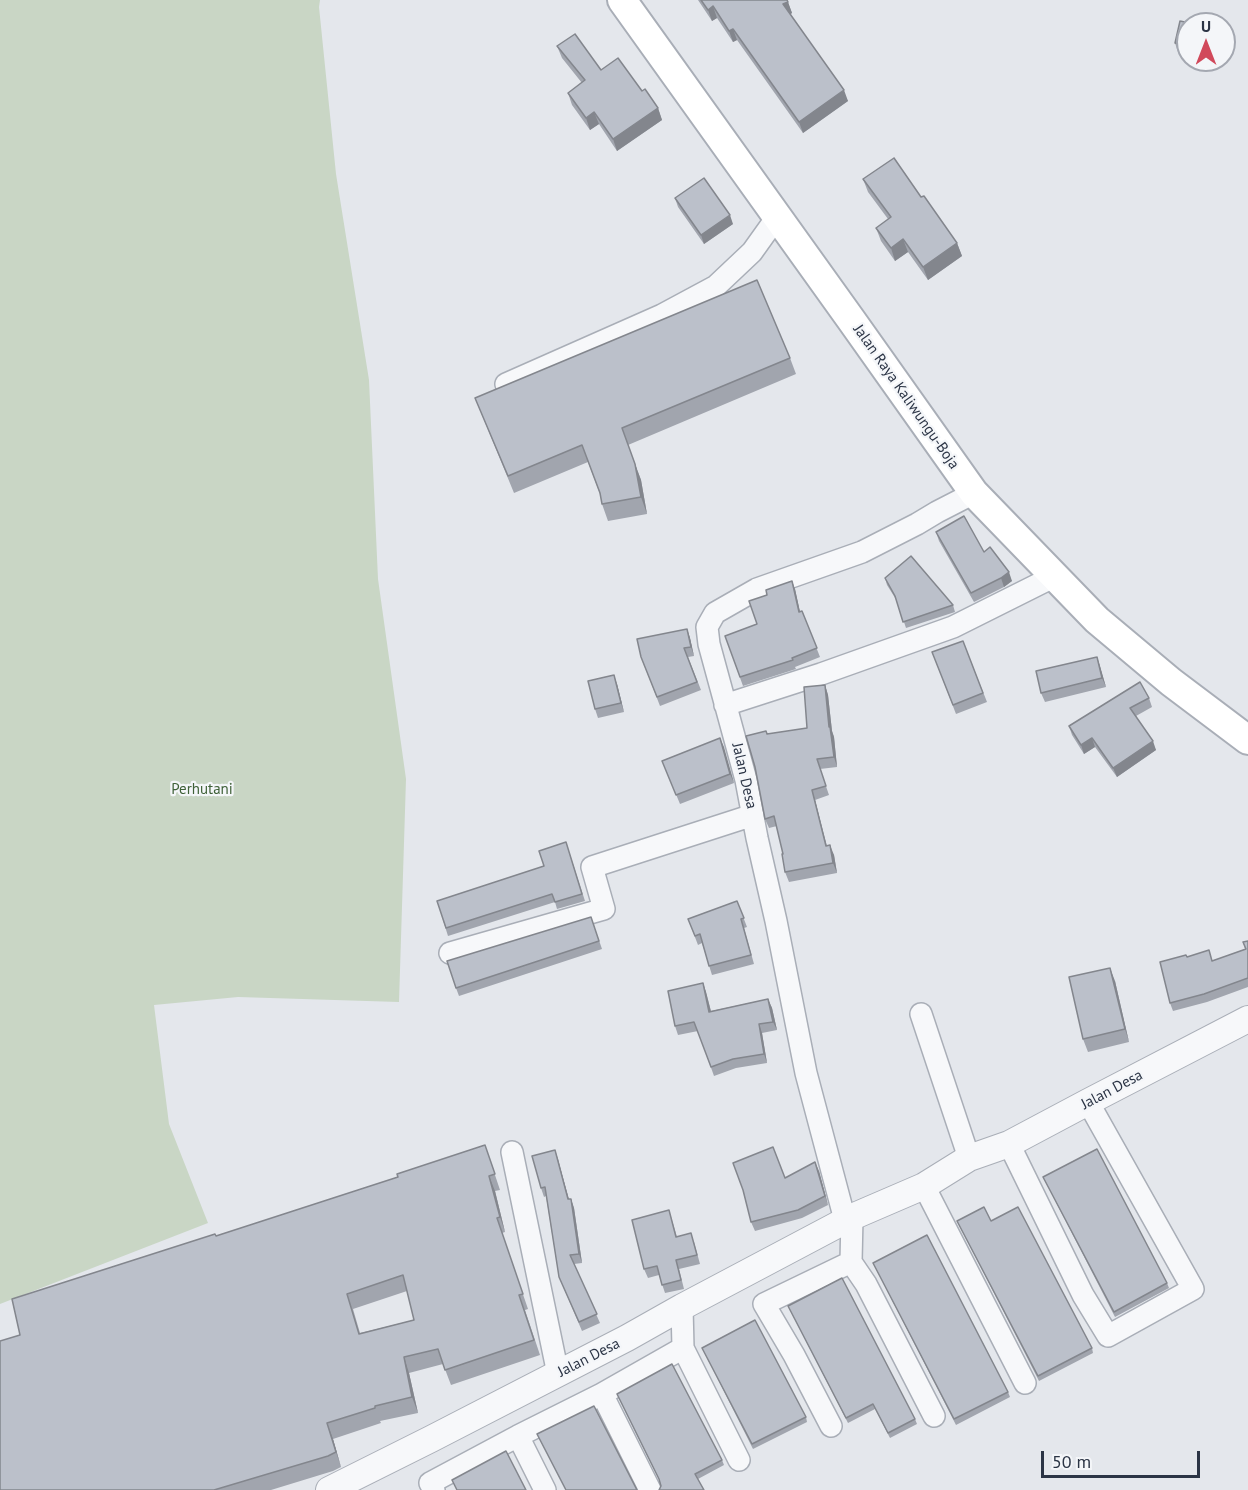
<!DOCTYPE html>
<style>
body{margin:0}
#map{position:relative;width:1248px;height:1490px;overflow:hidden;background:#e4e7ec;font-family:"PT Sans",sans-serif}
canvas{display:block}
.north{position:absolute;left:1176px;top:12px;width:60px;height:60px;box-sizing:border-box;background:#f4f6f9;border:2px solid #a4a8b1;border-radius:50%;rotate:0deg;font-size:16px;font-weight:700;line-height:24px;text-align:center;color:#2b3445}
.north::after{content:'';display:block;margin:auto;width:21px;height:27px;background:#d1495b;clip-path:polygon(50% 0,100% 100%,50% 72%,0 100%)}
.scale{position:absolute;left:1041px;top:1451px;width:159px;height:27px;box-sizing:border-box;border:3px solid #2b3445;border-top:0;padding-left:8px;font-size:18px;line-height:21px;white-space:nowrap;color:#2b3445;-webkit-text-stroke:4px #f4f6f9;paint-order:stroke}
</style>
<div id="map">
<canvas width="1248" height="1490"></canvas>
<div class="north">U</div>
<div class="scale">50 m</div>
</div>
<script>
const g = document.querySelector('canvas').getContext('2d');
g.lineJoin = 'round';
function fill(path, color) {
  g.fillStyle = color;
  g.fill(path, 'evenodd');
}
function shape(rows) {
  const path = new Path2D();
  for (const r of rows) {
    path.moveTo(r[0], r[1]);
    for (let i = 2; i < r.length; i += 2) path.lineTo(r[i], r[i + 1]);
  }
  return path;
}
function stroke(path, color, width, dash) {
  g.strokeStyle = color;
  g.lineWidth = width;
  g.lineCap = dash ? 'butt' : 'round';
  g.setLineDash(dash || []);
  g.stroke(path);
}
function label(font, color, halo, rows, align = 'center') {
  g.font = font + ' "PT Sans",sans-serif';
  g.lineWidth = 4.5;
  g.setLineDash([]);
  g.textBaseline = 'middle';
  g.strokeStyle = halo;
  g.fillStyle = color;
  for (const [text, x, y, turn = 0] of rows) {
    g.save();
    g.translate(x, y);
    g.rotate((+turn || 0) * Math.PI / 180);
    g.textAlign = isNaN(turn) ? turn : align;
    if (halo) g.strokeText(text, 0, 0);
    g.fillText(text, 0, 0);
    g.restore();
  }
}
fill(shape([
 [0,0,320,0,319,7,336,174,369,380,378,579,406,779,399,1002,238,997,154,1005,169,1124,208,1223,0,1304]
]), '#c9d6c5');
const minor = shape([
 [506,384,662,315,716,286,752,252,777,217],
 [725,705,821,674,953,627,1055,576],
 [450,953,604,909,592,867,753,815],
 [921,1014,969,1158],
 [1009,1144,1083,1295,1108,1336,1193,1289,1088,1102],
 [512,1152,558,1374],
 [924,1186,1025,1383],
 [845,1220,806,1073,776,921,757,838,746,780,709,644,707,627,715,613,757,589,862,552,917,524,937,512,974,493],
 [851,1262,866,1284,934,1416],
 [682,1307,683,1348,739,1460],
 [831,1426,794,1355,764,1304,851,1262,852,1217],
 [518,1436,545,1490],
 [434,1490,430,1483,518,1436,602,1394],
 [650,1490,602,1394,683,1348]
]);
const tertiary = shape([
 [329,1490,431,1439,627,1338,682,1307,852,1217,924,1186,969,1158,1009,1144,1088,1102,1248,1019]
]);
const secondary = shape([
 [622,0,852,321,974,493,1097,620,1171,682,1248,740]
]);
stroke(minor, '#a9aeb7', 24);
stroke(tertiary, '#a9aeb7', 28);
stroke(secondary, '#a9aeb7', 32);
stroke(minor, '#f7f8fa', 21);
stroke(tertiary, '#f7f8fa', 26);
stroke(secondary, '#fff', 28);
fill(shape([
 [698,0,787,0,792,13,790,14,848,101,803,133,737,40,733,42,717,18,712,21],
 [1188,24,1188,54,1178,52,1175,43],
 [557,46,642,91,658,108,662,120,617,151,599,124,590,130,572,105,568,93,582,83,562,58],
 [863,179,921,197,957,243,962,256,928,280,908,252,895,261,881,241,876,228,888,219,868,192],
 [675,198,733,224,704,244,678,207],
 [790,358,796,374,628,445,641,480,647,514,608,521,602,504,600,494,588,462,514,493,475,398],
 [936,532,984,552,1012,581,1004,587,974,602,939,541],
 [885,578,953,605,955,612,906,628,897,601,887,585],
 [795,589,800,612,802,611,820,657,795,667,796,669,743,686,725,636,757,624],
 [687,629,690,638,694,656,688,657,701,690,660,706,641,657],
 [963,641,987,702,956,714,932,652],
 [1097,657,1106,687,1045,702,1041,693],
 [617,684,624,712,598,718,595,709],
 [825,685,828,695,832,731,834,737,837,767,820,769,829,795,815,800,827,846,834,855,837,873,789,882,785,872,783,854,777,826,769,828,765,819,767,734,807,728],
 [1149,698,1152,707,1136,716,1156,750,1117,777,1095,747,1084,754,1072,735,1069,726],
 [720,738,734,783,680,804,666,770],
 [566,842,585,901,557,909,555,902,448,936,437,901,544,866],
 [737,901,747,927,744,928,754,964,712,975,702,943,698,945,688,919],
 [591,917,602,949,459,996,456,988],
 [1248,941,1248,987,1207,1002,1173,1011,1170,1003,1187,957,1213,961,1245,949,1243,942],
 [1115,981,1129,1042,1088,1052,1083,1039],
 [703,983,706,992,711,1011,768,999,772,1008,777,1030,762,1033,767,1063,736,1068,714,1076,698,1031,678,1035,675,1026],
 [485,1145,500,1190,495,1191,505,1232,502,1233,528,1309,525,1310,540,1355,451,1385,443,1364,409,1373,418,1413,380,1421,381,1423,333,1439,341,1467,333,1471,271,1490,0,1490,20,1335,216,1236,398,1177],
 [407,1291,414,1320,360,1333,353,1309],
 [555,1150,569,1199,571,1199,574,1208,582,1263,574,1264,600,1323,582,1331,559,1277,546,1196,544,1197,541,1188],
 [819,1171,828,1205,802,1218,755,1231,751,1222,785,1178],
 [1043,1177,1167,1283,1169,1288,1115,1317],
 [669,1210,677,1237,694,1242,700,1264,679,1269,684,1289,665,1293,659,1275,648,1278,644,1269],
 [957,1221,991,1221,1092,1348,1093,1353,1039,1381],
 [873,1263,1008,1392,1010,1397,956,1425],
 [788,1306,915,1419,917,1424,890,1438,875,1409,848,1423],
 [702,1348,806,1417,807,1422,753,1449],
 [617,1394,722,1460,724,1465,698,1479,661,1486,660,1481],
 [537,1434,637,1490,566,1490]
]), '#a1a5ae');
fill(shape([
 [788,2,792,13,788,16,783,4],
 [713,6,717,18,712,21,708,10],
 [733,29,737,40,733,42,729,31],
 [844,90,848,101,803,133,799,122],
 [658,108,662,120,617,151,613,139],
 [594,112,599,124,590,130,586,118],
 [730,215,733,224,704,244,701,235],
 [903,239,908,252,895,261,891,248],
 [957,243,962,256,928,280,923,267],
 [635,464,641,480,647,514,641,497],
 [1009,572,1012,581,1004,587,1001,578],
 [792,581,795,589,802,621,799,612],
 [687,629,690,638,694,656,691,647],
 [1097,657,1100,666,1106,687,1102,678],
 [614,675,617,684,624,712,621,703],
 [825,685,828,695,832,731,834,737,837,767,834,757,829,727],
 [720,738,724,747,734,783,730,774],
 [1092,738,1095,747,1084,754,1081,745],
 [1153,741,1156,750,1117,777,1113,768],
 [812,790,815,800,829,856,826,846],
 [830,845,834,855,837,873,833,863],
 [1110,968,1115,981,1129,1042,1125,1029],
 [703,983,706,992,713,1020,709,1012],
 [768,999,772,1008,777,1030,773,1022],
 [759,1024,762,1033,767,1063,764,1054],
 [555,1150,558,1159,571,1208,568,1199],
 [815,1162,819,1171,828,1205,825,1196],
 [489,1176,495,1191,505,1232,500,1217],
 [571,1199,574,1208,582,1263,579,1254],
 [404,1357,409,1373,418,1413,412,1397],
 [327,1423,333,1439,341,1467,336,1452]
]), '#83868d');
const building = shape([
 [701,0,787,0,788,2,783,4,844,90,799,122,733,29,729,31,713,6,708,10,701,0],
 [1180,21,1194,24,1188,24,1188,46,1175,43,1180,21],
 [575,34,601,70,618,58,642,91,645,89,658,108,613,139,594,112,586,118,568,93,585,80,557,46,575,34],
 [894,158,921,197,924,196,957,243,923,267,903,239,891,248,876,228,891,217,863,179,894,158],
 [704,178,730,215,701,235,675,198,704,178],
 [757,280,790,358,622,428,635,464,641,497,602,504,600,493,582,445,508,476,475,398,757,280],
 [964,516,984,552,990,547,1009,572,1001,578,971,593,936,532,964,516],
 [911,556,953,605,903,622,895,596,885,578,911,556],
 [792,581,799,612,802,611,817,648,792,658,793,660,740,677,725,636,757,624,749,601,767,595,766,590,792,581],
 [687,629,691,647,684,648,697,682,657,697,641,657,637,639,687,629],
 [963,641,983,693,953,705,932,652,963,641],
 [1097,657,1102,678,1041,693,1036,671,1097,657],
 [614,675,621,703,595,709,588,681,614,675],
 [1140,682,1149,698,1130,708,1153,741,1113,768,1092,738,1081,745,1069,726,1140,682],
 [825,685,829,727,830,727,834,757,817,759,826,786,812,790,826,846,830,845,833,863,785,872,782,854,783,854,774,816,765,819,755,767,746,736,766,731,767,734,807,728,804,687,825,685],
 [720,738,730,774,676,795,662,761,720,738],
 [566,842,582,894,555,902,552,894,446,928,437,901,544,866,539,851,566,842],
 [737,901,744,918,741,919,751,955,709,966,700,934,695,936,688,919,737,901],
 [591,917,599,941,456,988,447,961,591,917],
 [1248,941,1248,978,1204,994,1170,1003,1160,962,1186,955,1187,957,1209,950,1212,961,1246,949,1243,942,1248,941],
 [1110,968,1125,1029,1083,1039,1069,977,1110,968],
 [703,983,709,1012,768,999,773,1022,759,1024,764,1054,733,1059,711,1067,694,1022,675,1026,668,991,703,983],
 [485,1145,495,1174,489,1176,500,1217,497,1218,523,1294,519,1295,534,1340,445,1370,438,1349,404,1357,412,1397,375,1406,375,1408,327,1423,336,1452,328,1456,214,1490,0,1490,0,1341,20,1335,12,1299,215,1234,216,1236,398,1177,397,1174,485,1145],
 [403,1275,414,1320,359,1334,347,1294,403,1275],
 [773,1147,785,1178,815,1162,825,1196,798,1210,751,1222,743,1190,733,1163,773,1147],
 [1097,1149,1167,1283,1114,1312,1043,1177,1097,1149],
 [555,1150,568,1199,571,1199,579,1254,570,1255,597,1314,579,1322,559,1277,545,1187,541,1188,532,1156,555,1150],
 [984,1207,991,1221,1018,1207,1092,1348,1038,1376,957,1221,984,1207],
 [669,1210,676,1237,691,1233,697,1255,676,1260,681,1280,662,1285,657,1266,644,1269,632,1220,669,1210],
 [927,1235,1008,1392,954,1419,873,1263,927,1235],
 [842,1278,915,1419,888,1433,873,1404,846,1418,788,1306,842,1278],
 [755,1320,806,1417,752,1444,702,1348,755,1320],
 [672,1364,722,1460,695,1474,704,1490,659,1490,661,1486,659,1479,617,1394,672,1364],
 [594,1406,637,1490,566,1490,537,1434,594,1406],
 [506,1451,526,1490,457,1490,452,1480,506,1451]
]);
fill(building, '#bbc0ca');
stroke(building, '#83868d', 1.5);
label('15px', '#2b3445', '#f4f6f9', [
 ["Jalan Raya Kaliwungu-Boja",906,397,55],
 ["Jalan Desa",744,776,77],
 ["Jalan Desa",1112,1090,-28],
 ["Jalan Desa",589,1358,-27]
]);
label('15px', '#3f6138', '#f4f6f9', [
 ["Perhutani",202,790]
]);
</script>
